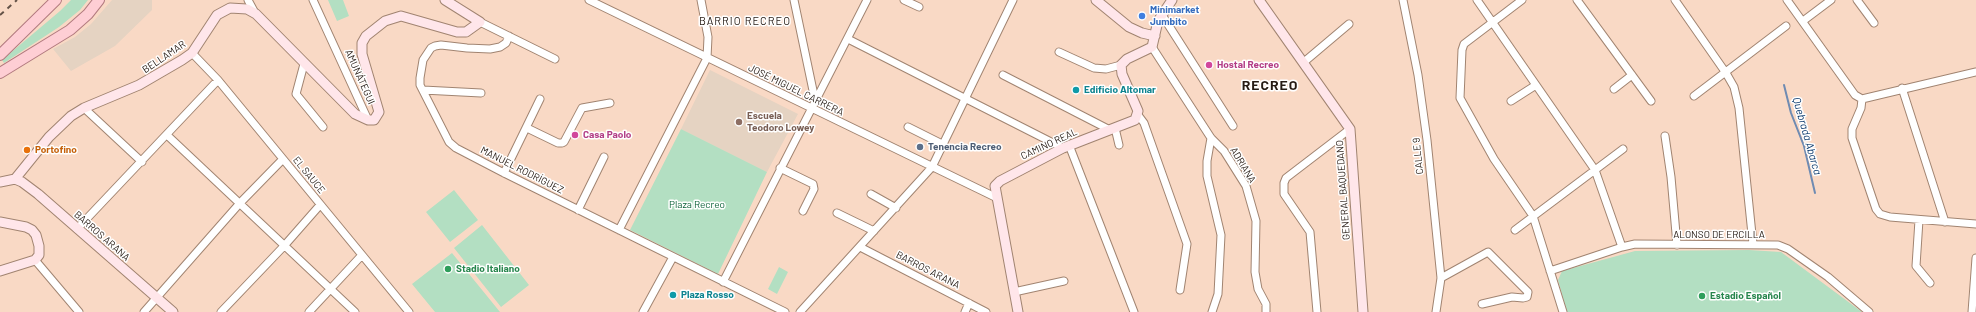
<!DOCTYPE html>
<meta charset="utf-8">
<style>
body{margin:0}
canvas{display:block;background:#f9d9c5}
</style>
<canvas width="1976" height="312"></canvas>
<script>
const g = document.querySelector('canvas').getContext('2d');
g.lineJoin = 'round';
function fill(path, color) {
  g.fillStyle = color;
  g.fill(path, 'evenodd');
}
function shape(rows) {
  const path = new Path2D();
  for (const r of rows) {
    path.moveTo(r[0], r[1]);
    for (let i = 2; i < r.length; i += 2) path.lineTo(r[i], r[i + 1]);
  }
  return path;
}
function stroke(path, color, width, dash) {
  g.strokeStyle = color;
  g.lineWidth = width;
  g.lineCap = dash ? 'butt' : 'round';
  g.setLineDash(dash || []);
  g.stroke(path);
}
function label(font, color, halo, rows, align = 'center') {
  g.font = font + ' Barlow,sans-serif';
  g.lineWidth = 3;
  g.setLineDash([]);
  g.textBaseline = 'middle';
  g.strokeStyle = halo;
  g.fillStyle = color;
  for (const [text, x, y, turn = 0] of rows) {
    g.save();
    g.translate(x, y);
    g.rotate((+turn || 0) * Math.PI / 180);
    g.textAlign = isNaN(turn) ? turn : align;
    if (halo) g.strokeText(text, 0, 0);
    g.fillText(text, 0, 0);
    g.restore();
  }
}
fill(shape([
 [112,0,152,0,152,10,115,46,71,71,53,49,75,37,91,24],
 [710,70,798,114,767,172,681,129]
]), '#e5d3c2');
fill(shape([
 [71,0,88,0,80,10,59,27,4,63,2,60,60,11],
 [328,0,343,0,349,16,337,21],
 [681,129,767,172,718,274,630,230],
 [454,190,478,220,450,242,426,212],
 [482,225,529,285,501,307,454,248],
 [1749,250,1781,252,1862,312,1567,312,1558,280,1562,271,1635,251],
 [452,253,500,312,435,312,412,284],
 [779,267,788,272,777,294,768,289]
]), '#b3dfc2');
stroke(shape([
 [1784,85,1791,113,1804,146,1815,193]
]), '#6f8bb2', 2);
const street = shape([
 [248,0,255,13],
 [313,0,368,120],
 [589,0,995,197],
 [794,0,815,100],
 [904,0,919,7],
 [1403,0,1418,75,1427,140,1441,278,1436,312],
 [1477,0,1595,170,1622,247],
 [1522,0,1464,44,1462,50,1460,98,1494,159,1533,216,1563,312],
 [1577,0,1651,101],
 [1675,0,1726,73,1734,87,1739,108,1753,244],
 [1787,0,1855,95,1862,99,1861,108,1852,129,1852,138,1876,209,1880,214,1890,217,1976,224],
 [1857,0,1874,23],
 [1162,15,1233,126],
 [1803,21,1831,0],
 [480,22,555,59],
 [509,36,506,43,500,47,490,49,467,48,441,45,435,46,431,48,423,60,420,78,420,85,449,142,456,148,504,173,785,312],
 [848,39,1063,148],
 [1152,47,1211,138,1224,151,1246,186,1256,221,1255,272,1258,289,1266,304,1266,312],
 [1059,52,1094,68,1106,69,1121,65],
 [192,53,218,80,409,312],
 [1304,62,1349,24],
 [304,64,296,94,323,127],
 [1003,75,1110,130],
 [1902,88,1945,222],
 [1614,89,1632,75],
 [423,90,481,93],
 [1694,96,1786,26],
 [1862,99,1976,72],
 [1511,101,1536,85],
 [84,108,142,162],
 [1138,115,1144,123,1187,244,1180,290],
 [908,127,942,144],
 [527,128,558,143,562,143,564,142,582,108,610,103],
 [1115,128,1119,145],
 [167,135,355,312],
 [1665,136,1671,177,1677,245],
 [1211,138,1207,161,1207,176,1221,235,1218,294,1212,312],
 [1069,145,1134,312],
 [780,168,813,184,814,189,803,211],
 [504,173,540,99],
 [871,194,896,208],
 [578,210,604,157],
 [837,213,874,231],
 [1919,220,1916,266,1930,283],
 [77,229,218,80],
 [619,230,707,58,708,37,701,0],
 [1515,230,1623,149],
 [860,247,986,312],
 [35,260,79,312],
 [1550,271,1622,247,1635,244,1778,245,1788,249,1828,277,1869,312],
 [1441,278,1488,252,1528,292,1527,297,1523,298,1512,297,1482,304],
 [723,282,867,0],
 [1014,292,1064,281],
 [144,312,240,203,283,159],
 [221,312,284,246,320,205],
 [309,312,362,255],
 [643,312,673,257],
 [800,312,932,167,1013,0],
 [965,312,969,303],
 [1317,312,1310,232,1284,194,1284,183,1286,178,1350,129],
 [1972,312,1976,258]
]);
const secondary = shape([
 [1096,0,1129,27,1142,33,1155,36],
 [1259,0,1350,129,1363,312],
 [15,179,49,137,71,116,84,108,139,85,182,60,192,53,217,15,230,8,247,9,256,14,355,114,368,120,374,120,379,112,362,54,362,43,366,36,385,21,401,16,457,32,466,32,480,22,445,0],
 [0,182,15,179,22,182,38,194,173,312],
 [0,222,26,227,32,230,36,235,39,246,39,255,35,260,0,271],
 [1018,312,995,186,1000,181,1063,148,1135,120,1138,111,1122,74,1121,65,1127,59,1152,47,1158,21,1172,0]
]);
const primary = shape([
 [0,55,56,0],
 [0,73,70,30,88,14,99,0]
]);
stroke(street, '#a18471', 9);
stroke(secondary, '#a18471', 11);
stroke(primary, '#b27a7f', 12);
stroke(street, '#fff', 7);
stroke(secondary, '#ffe6ea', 9);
stroke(primary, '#feced4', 10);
stroke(shape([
 [0,15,17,0]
]), '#635247', 2, [5, 5]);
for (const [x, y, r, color] of [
 [1142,16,4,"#3f7fe0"],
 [1209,65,4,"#d1479c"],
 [1076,90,4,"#0f9aa8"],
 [739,122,4,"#8d6e63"],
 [575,135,4,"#d1479c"],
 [920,147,4,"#5c6f8a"],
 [27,150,4,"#e8710a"],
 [448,269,4,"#2e9e5b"],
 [673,295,4,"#0f9aa8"],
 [1702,296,4,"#2e9e5b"]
]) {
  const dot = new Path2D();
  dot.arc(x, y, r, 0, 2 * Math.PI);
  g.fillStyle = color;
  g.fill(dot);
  stroke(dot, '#fff', 1.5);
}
label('bold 10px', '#366cbe', '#fff', [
 ["Minimarket",1150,10],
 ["Jumbito",1150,22]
], 'left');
label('10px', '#261b14', '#fff', [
 ["BELLAMAR",164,57,-34],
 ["AMUNÁTEGUI",360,77,66],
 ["JOSÉ MIGUEL CARRERA",796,90,26],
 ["CAMINO REAL",1049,144,-25],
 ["CALLE 9",1418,156,-96],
 ["ADRIANA",1243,165,59],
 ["MANUEL RODRÍGUEZ",522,170,27],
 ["EL SAUCE",309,175,51],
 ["GENERAL BAQUEDANO",1343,190,-94],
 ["ALONSO DE ERCILLA",1719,235],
 ["BARROS ARANA",102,236,41],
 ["BARROS ARANA",928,270,27]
]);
label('bold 10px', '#b23c85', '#fff', [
 ["Hostal Recreo",1217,65],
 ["Casa Paolo",583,135]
], 'left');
label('bold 10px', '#0d838f', '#fff', [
 ["Edificio Altomar",1084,90],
 ["Plaza Rosso",681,295]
], 'left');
label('bold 10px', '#785e54', '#fff', [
 ["Escuela",747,116],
 ["Teodoro Lowey",747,128]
], 'left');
label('bold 10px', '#4e5e75', '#fff', [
 ["Tenencia Recreo",928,147]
], 'left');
label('bold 10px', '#c56008', '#fff', [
 ["Portofino",35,150]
], 'left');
label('10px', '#0b6138', '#fff', [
 ["Plaza Recreo",697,205]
]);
label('bold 10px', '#27864d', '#fff', [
 ["Stadio Italiano",456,269],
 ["Estadio Español",1710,296]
], 'left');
g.letterSpacing = '1px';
label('11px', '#261b14', '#fff', [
 ["BARRIO RECREO",745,21]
]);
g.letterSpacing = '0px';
label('italic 11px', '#0b396c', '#fff', [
 ["Quebrada Abarca",1807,136,74]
]);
g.letterSpacing = '1px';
label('bold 14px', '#261b14', '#fff', [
 ["RECREO",1270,85]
]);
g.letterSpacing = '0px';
</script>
